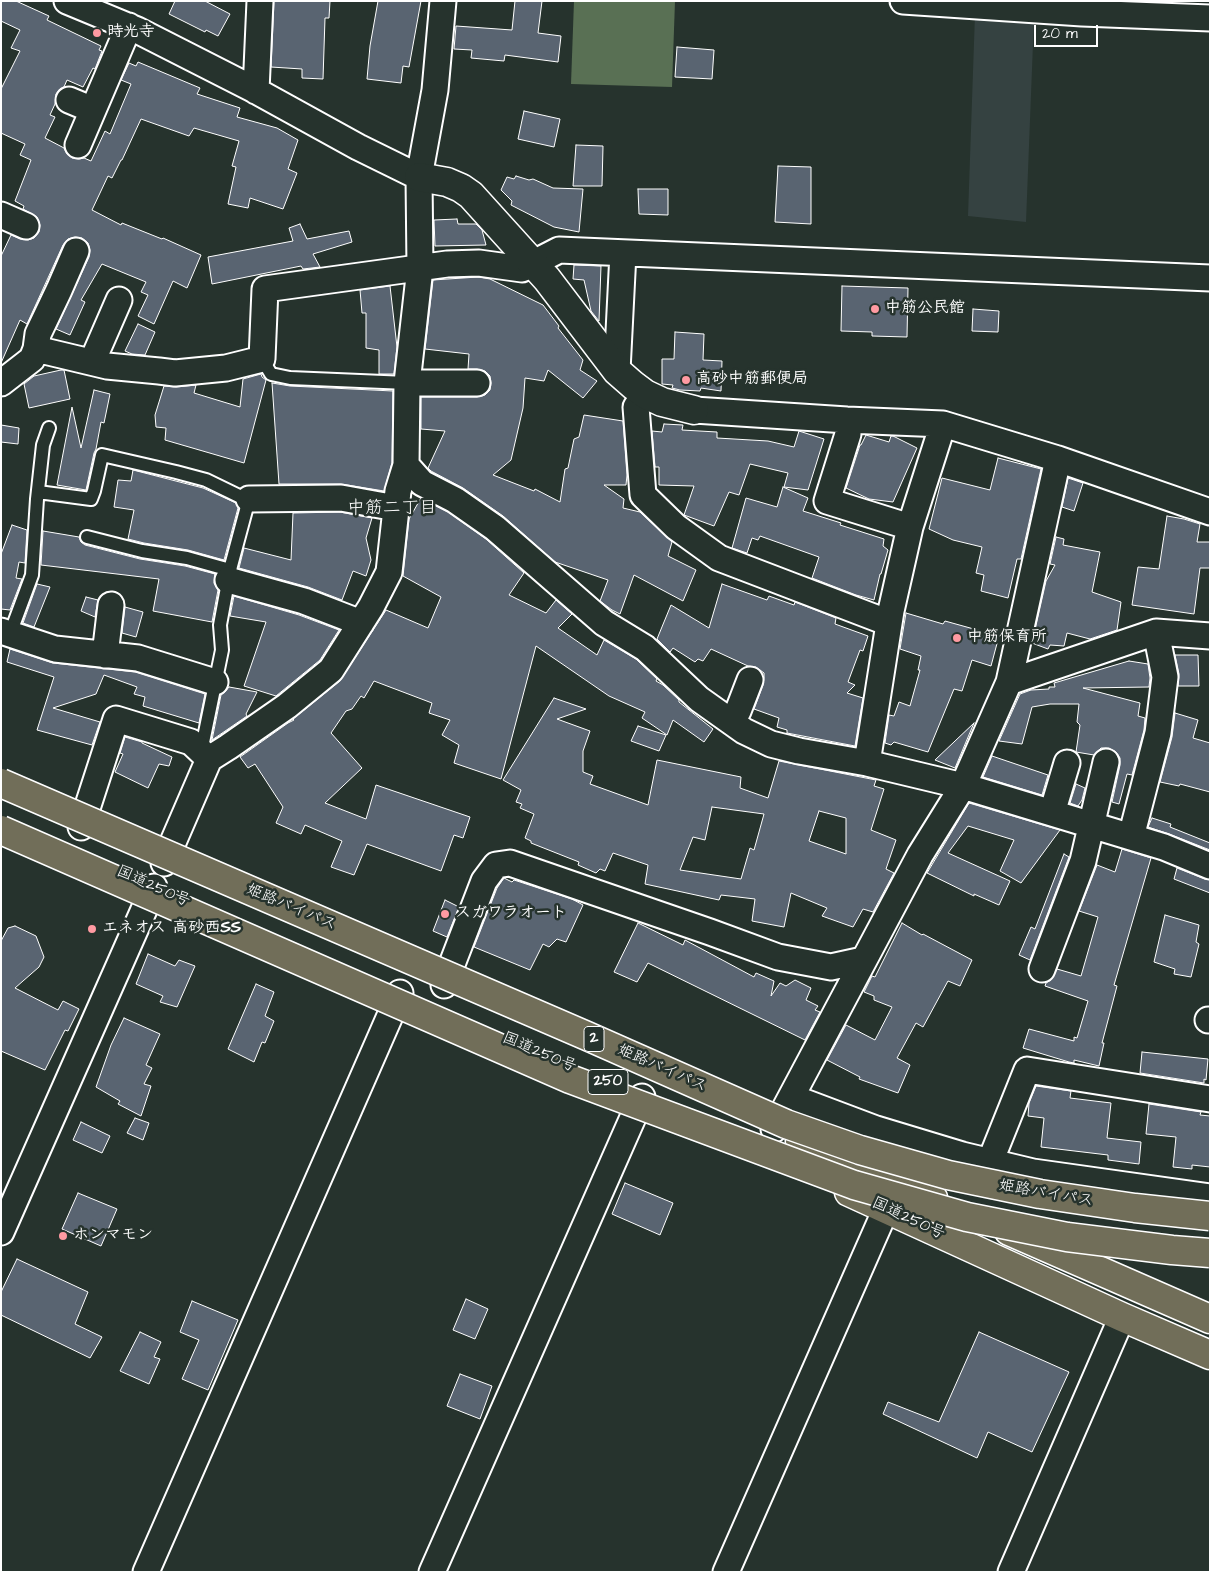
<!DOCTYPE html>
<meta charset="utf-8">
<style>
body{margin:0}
#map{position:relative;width:1211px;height:1573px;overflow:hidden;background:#26332d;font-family:"Architects Daughter",sans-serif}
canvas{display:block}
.frame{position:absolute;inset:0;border:2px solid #fff;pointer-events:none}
.scale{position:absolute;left:1034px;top:25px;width:64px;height:22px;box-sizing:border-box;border:2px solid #fff;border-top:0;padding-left:6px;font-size:15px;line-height:18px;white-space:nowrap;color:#fff;-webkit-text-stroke:4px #26332d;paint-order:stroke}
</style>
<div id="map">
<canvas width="1211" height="1573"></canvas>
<div class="frame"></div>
<div class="scale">20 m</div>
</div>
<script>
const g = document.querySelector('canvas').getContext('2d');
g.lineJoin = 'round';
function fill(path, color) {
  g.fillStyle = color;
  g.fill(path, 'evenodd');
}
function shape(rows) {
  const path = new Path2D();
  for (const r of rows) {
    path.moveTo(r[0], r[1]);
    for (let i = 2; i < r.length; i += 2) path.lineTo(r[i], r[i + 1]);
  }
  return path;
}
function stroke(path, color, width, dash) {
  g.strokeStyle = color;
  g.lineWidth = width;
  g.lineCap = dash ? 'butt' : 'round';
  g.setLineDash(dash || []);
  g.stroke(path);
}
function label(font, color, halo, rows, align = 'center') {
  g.font = font + ' "Architects Daughter","Klee One",sans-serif';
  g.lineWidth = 5;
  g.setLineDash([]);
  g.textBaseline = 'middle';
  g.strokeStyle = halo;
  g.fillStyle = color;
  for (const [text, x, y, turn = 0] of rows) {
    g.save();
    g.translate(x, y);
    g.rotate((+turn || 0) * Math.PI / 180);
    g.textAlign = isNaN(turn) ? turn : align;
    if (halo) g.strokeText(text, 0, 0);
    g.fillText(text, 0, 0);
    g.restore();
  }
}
fill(shape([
 [975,14,1034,18,1026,222,968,216]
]), '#354241');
fill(shape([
 [574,1,675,1,672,87,571,84]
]), '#597054');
const building = shape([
 [1,1,16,1,49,16,47,20,101,46,99,50,102,51,95,69,93,68,83,87,67,80,64,87,60,89,56,94,55,104,50,115,55,117,45,138,64,148,67,154,72,158,79,159,84,158,91,161,105,131,110,134,131,84,121,80,129,63,136,66,138,62,200,88,197,94,240,108,237,117,277,128,298,140,288,169,297,173,283,209,250,198,248,208,228,204,236,167,232,166,239,141,194,128,189,136,141,119,122,160,121,160,112,178,108,176,92,210,121,225,122,223,162,239,163,238,201,255,187,288,173,281,154,324,138,316,148,295,141,292,146,282,102,264,81,300,85,302,70,335,56,329,89,257,90,250,88,243,82,238,75,237,68,239,63,245,27,324,20,320,1,363,1,256,11,235,20,239,28,240,34,238,39,232,40,225,37,217,23,209,24,206,15,201,31,160,20,155,25,144,1,133,1,89,20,51,11,48,20,30,1,21,1,1],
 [175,1,205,1,230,14,218,36,206,30,205,32,169,14,175,1],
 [274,1,330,1,329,18,325,18,323,79,302,78,302,69,271,67,274,1],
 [378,1,421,1,409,67,403,66,401,83,367,79,370,46,378,1],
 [515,1,542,1,538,33,561,36,558,62,505,55,504,61,471,58,472,50,454,49,456,26,512,30,515,1],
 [677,47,714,50,712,79,675,77,677,47],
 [524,111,560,119,554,147,518,139,524,111],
 [576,145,603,146,602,186,573,186,576,145],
 [778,166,811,167,811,224,775,222,778,166],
 [516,176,529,180,533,179,553,188,583,189,579,232,554,227,511,205,512,201,501,190,507,177,514,179,516,176],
 [638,189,668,189,668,215,639,214,638,189],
 [457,219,458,224,476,224,482,230,486,245,435,246,434,220,457,219],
 [300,224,307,239,349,231,352,242,313,254,320,267,303,269,301,266,212,284,208,257,293,241,289,228,300,224],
 [574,265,601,266,599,321,591,311,584,280,573,279,574,265],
 [478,277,490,279,543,305,559,326,558,328,583,360,580,370,597,381,583,398,548,370,544,381,525,378,523,408,511,460,493,475,534,491,535,489,560,502,565,469,568,468,574,439,579,437,584,415,623,421,627,475,626,485,604,485,624,499,623,508,640,512,672,542,668,556,696,570,683,601,634,575,620,614,612,610,600,601,608,580,555,562,503,516,463,488,431,471,428,468,445,431,421,429,421,397,477,397,485,395,490,390,491,383,490,376,485,371,477,369,468,369,469,354,425,349,433,280,478,277],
 [390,286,397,347,394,374,379,374,379,350,366,348,366,313,362,313,360,290,390,286],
 [842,286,908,288,907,337,872,336,872,332,841,331,842,286],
 [973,309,999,311,998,332,972,331,973,309],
 [138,324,155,332,145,355,132,354,125,351,138,324],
 [675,332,704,334,703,360,722,361,721,391,701,388,700,391,680,390,672,388,673,385,662,384,662,359,674,359,675,332],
 [61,370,64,370,70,399,29,408,24,384,34,376,61,370],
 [261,374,262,377,266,380,244,463,165,440,166,428,156,427,155,415,164,386,176,387,196,385,194,393,240,407,243,379,261,374],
 [272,383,290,386,393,391,392,463,384,491,341,484,279,484,272,383],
 [94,390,110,394,104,423,101,422,96,449,94,453,86,490,57,485,72,407,81,448,94,390],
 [664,424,683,425,682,430,717,432,717,438,768,441,794,447,799,431,824,439,808,490,784,487,788,473,750,464,739,495,729,492,714,526,684,515,694,486,659,485,659,467,655,467,652,431,662,432,664,424],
 [1,425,19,428,18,444,1,442,1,425],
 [866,435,889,442,891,436,893,436,917,448,893,502,869,499,846,488,860,445,861,445,866,435],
 [998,458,1041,469,1021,559,1017,559,1008,598,981,591,984,575,976,573,982,547,953,540,929,529,942,478,990,490,998,458],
 [133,470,203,488,236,503,238,508,224,560,188,550,144,543,128,539,134,510,114,507,118,480,131,481,133,470],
 [1068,478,1083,483,1074,511,1062,507,1068,478],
 [783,487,808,498,803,511,841,523,840,525,884,539,883,546,888,550,881,574,880,574,874,600,856,595,812,578,819,557,760,536,758,540,752,538,747,553,732,548,746,498,777,507,783,487],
 [421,498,448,512,486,539,524,573,509,595,546,613,556,600,572,614,558,628,597,655,604,640,636,659,657,679,656,681,663,685,679,700,679,702,713,729,704,742,673,720,667,735,642,718,645,712,609,696,536,646,501,779,454,763,459,745,442,735,450,720,429,713,432,703,374,681,364,698,361,696,352,709,346,711,331,733,362,768,325,803,366,819,376,785,470,817,463,838,454,835,441,871,367,844,354,875,331,867,342,841,305,825,301,834,276,823,283,807,255,764,248,768,240,757,288,723,294,720,293,719,340,681,386,610,428,628,441,597,403,576,409,519,421,498],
 [340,512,372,518,366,538,371,560,366,576,353,571,342,600,308,587,239,568,244,548,291,560,293,513,340,512],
 [1167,516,1184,519,1200,524,1197,542,1210,542,1210,568,1200,568,1194,614,1132,605,1138,567,1159,569,1167,516],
 [12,525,27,530,25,563,19,562,16,578,22,579,10,610,1,609,1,554,12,525],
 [43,531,79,537,81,542,85,545,140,559,185,566,215,574,214,583,218,590,212,622,153,611,159,579,41,565,43,531],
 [1056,537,1064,539,1063,545,1100,552,1092,592,1121,602,1117,630,1090,639,1067,633,1064,646,1050,645,1048,649,1032,643,1046,581,1055,565,1050,564,1056,537],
 [37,584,50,587,34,627,23,623,37,584],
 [722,584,767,600,769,596,794,605,795,602,836,618,835,624,868,636,863,651,860,650,848,682,855,685,847,693,863,698,855,746,787,733,787,730,777,727,779,718,754,709,763,685,764,678,764,673,756,667,748,666,711,649,703,661,698,659,695,662,673,648,670,652,657,639,671,605,709,628,722,584],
 [234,596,299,615,339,630,320,660,276,696,244,686,266,622,230,616,234,596],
 [86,597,98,600,95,617,81,611,86,597],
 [125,607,143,612,136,637,122,633,125,607],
 [906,613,943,624,945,621,999,636,991,666,972,660,962,691,954,689,928,752,894,742,891,745,885,743,889,715,894,716,899,702,910,706,920,670,918,670,921,656,900,649,906,613],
 [10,649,53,663,135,672,205,694,199,723,143,706,145,697,134,694,137,687,104,675,96,694,53,708,100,722,92,745,37,730,54,677,7,662,10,649],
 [1175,655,1198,655,1199,686,1178,686,1179,674,1175,655],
 [1129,661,1148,664,1150,678,1149,687,1083,688,1140,703,1138,716,1145,718,1144,730,1132,775,1127,774,1119,804,1112,802,1120,765,1120,758,1116,752,1109,748,1101,748,1094,755,1076,752,1080,725,1077,722,1079,704,1050,704,1032,707,1022,744,999,741,1020,694,1031,690,1049,689,1049,687,1055,687,1054,683,1129,661],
 [229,687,257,692,246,714,247,716,212,740,221,695,225,692,229,687],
 [554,698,586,709,557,719,590,731,583,751,583,772,593,776,590,784,648,805,657,760,741,777,740,788,768,798,779,761,876,780,874,786,884,789,871,830,896,840,886,869,894,873,873,912,863,909,853,927,822,916,827,908,791,893,784,927,752,921,755,899,721,895,719,900,645,884,648,865,613,853,605,871,600,869,596,873,578,865,579,862,531,843,531,841,525,838,534,814,520,808,522,804,516,802,521,790,503,780,554,698],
 [712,807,764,814,754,850,750,848,741,879,680,870,693,837,705,840,712,807],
 [819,811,846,818,846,854,809,841,819,811],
 [1175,713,1198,720,1193,738,1210,743,1210,792,1180,784,1179,786,1160,782,1172,737,1175,713],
 [974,723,955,768,935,760,974,723],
 [638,726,666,735,659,751,631,741,638,726],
 [125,737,142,742,142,743,172,757,169,766,159,764,148,788,115,772,123,754,120,753,125,737],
 [992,756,1048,775,1042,795,983,777,992,756],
 [1076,784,1085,788,1082,800,1078,806,1070,803,1076,784],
 [969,803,1060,830,1021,883,1000,871,1014,840,968,826,948,853,1010,881,999,905,974,894,974,896,927,873,969,803],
 [1152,818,1171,824,1170,827,1210,843,1210,850,1169,834,1148,827,1152,818],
 [1122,849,1151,858,1114,985,1117,986,1102,1043,1104,1043,1099,1066,1074,1060,1074,1063,1069,1062,1023,1048,1029,1029,1074,1041,1074,1037,1077,1038,1088,1001,1045,986,1046,983,1051,980,1057,969,1081,976,1098,917,1079,911,1097,865,1115,872,1122,849],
 [1064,854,1069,857,1030,960,1019,955,1031,927,1035,929,1064,854],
 [1177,868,1205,879,1210,880,1210,893,1174,879,1177,868],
 [504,878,512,882,514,880,572,899,583,905,566,942,557,939,549,947,543,944,530,970,474,947,497,888,504,878],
 [445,900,459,907,447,937,433,931,445,900],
 [1165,915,1199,925,1196,942,1199,944,1191,977,1174,974,1175,969,1154,962,1165,915],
 [638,923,683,945,685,940,754,977,756,973,774,981,771,996,780,983,786,986,795,980,811,988,806,1000,818,1006,815,1010,820,1012,805,1040,648,963,637,982,614,972,638,923],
 [902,923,922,935,923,934,972,960,960,986,948,981,923,1027,916,1023,897,1058,910,1065,898,1093,859,1079,860,1077,827,1060,846,1025,875,1040,892,1007,874,1000,874,996,864,992,872,976,875,977,902,923],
 [15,926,36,936,44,957,39,967,15,988,58,1010,63,1001,79,1009,68,1031,65,1030,45,1070,1,1051,1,941,8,928,15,926],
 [148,954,175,966,179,960,195,966,177,1007,160,1002,163,996,136,984,148,954],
 [256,984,274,992,265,1016,274,1021,265,1043,262,1042,254,1062,228,1049,256,984],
 [124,1018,160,1034,146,1065,152,1068,144,1084,151,1086,141,1116,118,1104,120,1101,96,1087,111,1045,124,1018],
 [1142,1052,1208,1059,1206,1080,1204,1079,1204,1083,1140,1073,1142,1052],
 [1036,1086,1071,1091,1070,1098,1111,1103,1107,1138,1141,1142,1139,1164,1108,1160,1108,1155,1041,1147,1044,1118,1028,1116,1029,1103,1036,1086],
 [1149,1104,1201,1112,1200,1115,1210,1116,1210,1167,1192,1165,1192,1169,1173,1167,1176,1137,1146,1134,1149,1104],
 [135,1118,149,1123,143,1140,127,1133,135,1118],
 [81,1122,110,1136,102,1153,73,1140,81,1122],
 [625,1183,673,1203,660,1235,612,1214,625,1183],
 [78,1193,117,1209,101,1246,62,1229,78,1193],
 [17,1259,88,1292,75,1324,102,1337,90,1358,1,1315,1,1292,17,1259],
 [466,1299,488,1309,475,1339,453,1330,466,1299],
 [192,1301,238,1320,208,1390,182,1379,199,1340,180,1332,192,1301],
 [140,1332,161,1342,154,1357,160,1359,149,1384,120,1371,140,1332],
 [979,1332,1069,1372,1032,1452,988,1432,977,1458,883,1414,888,1402,939,1422,979,1332],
 [460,1374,492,1386,480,1419,447,1406,460,1374]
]);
fill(building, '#596471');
stroke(building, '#fff', 1);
const service = shape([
 [262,359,271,374,290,378,407,383],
 [38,492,91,499,94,491,102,455,176,472,206,480,241,497,249,499,231,566,220,625,222,650,201,752],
 [87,537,142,551,187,558,230,570],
 [10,634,32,575,37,499,43,445,49,428]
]);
const minor = shape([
 [67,1,137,30,251,88,358,147,419,177],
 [903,1,1082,13,1210,18],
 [256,91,260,1],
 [69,100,93,110],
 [78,145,129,26],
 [1,215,26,226],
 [36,349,107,366,159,371,175,373,226,368,262,359,265,289,447,264,479,263,522,269,559,250,1210,278],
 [92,362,119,300],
 [617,371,623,253],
 [1,383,32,359,36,349,38,334,59,290,76,251],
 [407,383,477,383],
 [645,394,636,407,643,495,676,527,719,558,889,623],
 [694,410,847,420,943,424,1058,459,1210,512],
 [847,420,848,434,827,501,910,527],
 [406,465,422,483,455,500,495,528,604,623,645,648,699,699,744,731,771,744,799,751,867,763,963,786,1164,847,1210,866],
 [249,499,341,498,396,508],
 [228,580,304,601,361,623],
 [1,631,55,649,138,658,215,682],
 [105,655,111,605],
 [1009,682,1156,632,1210,636],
 [730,720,738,711,750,680],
 [867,763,891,611,910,527,943,424],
 [1052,813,1067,763],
 [81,827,116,719,191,742,209,759],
 [1131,837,1158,733,1165,677,1156,632],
 [164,863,209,759,228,747,287,706,331,670,371,607,389,572,398,491,406,465,407,383,420,268,419,177,435,90,443,1],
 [1042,969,1083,861,1106,762],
 [444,985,484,881,496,865,510,863,710,932,778,957,831,967,863,960],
 [1208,1020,1210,1020],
 [791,1097,876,1129,962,1155,1033,1172,1210,1197],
 [774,1129,920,855,963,786,1009,682,1058,459],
 [990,1162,1027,1070,1210,1099],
 [1,1232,154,887],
 [146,1572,400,993],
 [432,1572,642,1097],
 [726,1572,886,1209],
 [1011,1572,1122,1317]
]);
const tertiary = shape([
 [419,177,447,182,461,188,471,195,547,279,617,371,633,385,645,394,662,402,694,410]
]);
const trunk = shape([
 [800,1141,933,1198],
 [849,1192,1122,1317,1210,1355],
 [1009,1231,1210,1319]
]);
stroke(service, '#fff', 16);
stroke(minor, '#fff', 29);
stroke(tertiary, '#fff', 31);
stroke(trunk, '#fff', 31);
stroke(service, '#26332d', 12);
stroke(minor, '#26332d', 25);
stroke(tertiary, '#26332d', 28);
stroke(trunk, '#716e59', 28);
const motorwayBridge = shape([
 [1,783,587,1036,786,1124,860,1150,948,1175,1040,1194,1135,1208,1210,1216],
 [1,830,570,1079,854,1185,967,1217,1067,1237,1172,1250,1210,1253]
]);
stroke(motorwayBridge, '#fff', 31, []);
stroke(motorwayBridge, '#716e59', 28);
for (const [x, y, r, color] of [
 [97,33,5,"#ff9aa2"],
 [875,309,5,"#ff9aa2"],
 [686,380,5,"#ff9aa2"],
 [957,638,5,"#ff9aa2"],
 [445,914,5,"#ff9aa2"],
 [92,929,5,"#ff9aa2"],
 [63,1236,5,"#ff9aa2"]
]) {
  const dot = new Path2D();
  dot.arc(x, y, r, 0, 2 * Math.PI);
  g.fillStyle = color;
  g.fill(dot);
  stroke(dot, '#26332d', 2);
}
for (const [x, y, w] of [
 [594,1039,20],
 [608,1082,40]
]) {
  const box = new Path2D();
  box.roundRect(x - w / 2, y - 12.5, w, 25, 4);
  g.fillStyle = '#26332d';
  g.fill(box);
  stroke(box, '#fff', 1);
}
label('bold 15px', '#fff', null, [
 ["2",594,1039],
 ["250",608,1082]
]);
label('bold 16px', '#fff', '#26332d', [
 ["時光寺",107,33],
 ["中筋公民館",885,309],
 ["高砂中筋郵便局",696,380],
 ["中筋保育所",967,638],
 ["スガワラオート",455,914],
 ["エネオス 高砂西SS",102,929],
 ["ホンマモン",73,1236]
], 'left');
label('16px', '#fff', '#26332d', [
 ["国道250号",153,887,24],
 ["姫路バイパス",291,908,23],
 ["国道250号",539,1053,23],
 ["姫路バイパス",662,1069,24],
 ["姫路バイパス",1046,1194,10],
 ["国道250号",908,1219,25]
]);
label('18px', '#fff', '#26332d', [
 ["中筋二丁目",392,509]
]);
</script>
